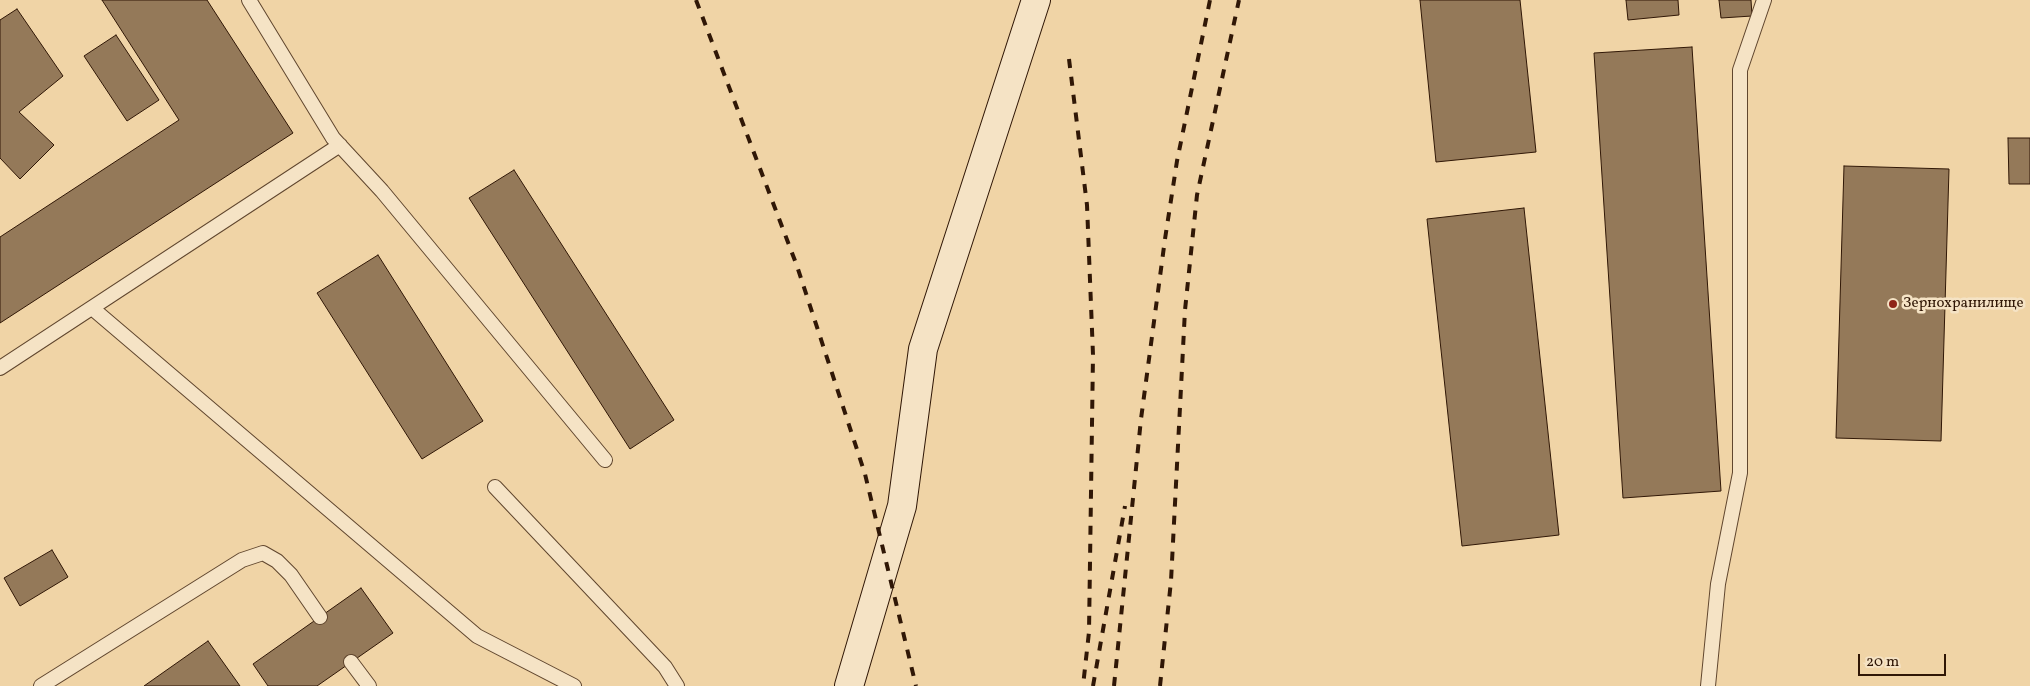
<!DOCTYPE html>
<meta charset="utf-8">
<style>
body{margin:0}
#map{position:relative;width:2030px;height:686px;overflow:hidden;background:#f0d4a6;font-family:Vollkorn,serif}
canvas{display:block}
.scale{position:absolute;left:1858px;top:654px;width:88px;height:22px;box-sizing:border-box;border:2px solid #301706;border-top:0;padding-left:6px;font-size:15px;line-height:18px;white-space:nowrap;color:#301706;-webkit-text-stroke:4px #f5e3c5;paint-order:stroke}
</style>
<div id="map">
<canvas width="2030" height="686"></canvas>
<div class="scale">20 m</div>
</div>
<script>
const g = document.querySelector('canvas').getContext('2d');
g.lineJoin = 'round';
function fill(path, color) {
  g.fillStyle = color;
  g.fill(path, 'evenodd');
}
function shape(rows) {
  const path = new Path2D();
  for (const r of rows) {
    path.moveTo(r[0], r[1]);
    for (let i = 2; i < r.length; i += 2) path.lineTo(r[i], r[i + 1]);
  }
  return path;
}
function stroke(path, color, width, dash) {
  g.strokeStyle = color;
  g.lineWidth = width;
  g.lineCap = dash ? 'butt' : 'round';
  g.setLineDash(dash || []);
  g.stroke(path);
}
function label(font, color, halo, rows, align = 'center') {
  g.font = font + ' Vollkorn,serif';
  g.lineWidth = 5;
  g.setLineDash([]);
  g.textBaseline = 'middle';
  g.strokeStyle = halo;
  g.fillStyle = color;
  for (const [text, x, y, turn = 0] of rows) {
    g.save();
    g.translate(x, y);
    g.rotate((+turn || 0) * Math.PI / 180);
    g.textAlign = isNaN(turn) ? turn : align;
    if (halo) g.strokeText(text, 0, 0);
    g.fillText(text, 0, 0);
    g.restore();
  }
}
const building = shape([
 [102,0,207,0,293,133,0,323,0,237,179,120,102,0],
 [1420,0,1520,0,1536,152,1436,162,1420,0],
 [1626,0,1678,0,1679,15,1628,20,1626,0],
 [1719,0,1751,0,1752,16,1721,18,1719,0],
 [17,9,63,76,19,112,54,145,20,179,0,158,0,20,17,9],
 [116,35,159,100,127,121,84,56,116,35],
 [1692,47,1721,491,1623,498,1594,53,1692,47],
 [2008,138,2030,138,2030,184,2009,184,2008,138],
 [1844,166,1949,169,1941,441,1836,438,1844,166],
 [514,170,674,420,630,449,469,198,514,170],
 [1524,208,1559,535,1462,546,1427,219,1524,208],
 [378,255,483,421,422,459,317,293,378,255],
 [52,550,68,577,20,606,4,578,52,550],
 [361,588,393,633,317,686,268,686,253,664,361,588],
 [208,641,240,686,144,686,208,641]
]);
fill(building, '#947959');
stroke(building, '#301706', 1);
const lane = shape([
 [249,0,333,138,382,191,605,460],
 [92,308,477,636,574,686],
 [0,368,340,145],
 [495,487,665,667,677,686],
 [351,662,369,686],
 [41,686,242,560,263,553,277,561,291,575,320,617],
 [1708,686,1718,584,1740,473,1740,70,1764,0]
]);
const secondary = shape([
 [849,686,902,506,923,349,1036,0]
]);
stroke(lane, '#60462e', 16);
stroke(secondary, '#301706', 30);
stroke(lane, '#f5e3c5', 14);
stroke(secondary, '#f5e3c5', 28);
stroke(shape([
 [696,0,797,266,865,474,916,686],
 [1069,59,1087,205,1093,355,1089,632,1083,686],
 [1093,686,1125,506],
 [1114,686,1141,419,1165,239,1177,161,1210,0],
 [1160,686,1171,581,1185,310,1197,195,1239,0]
]), '#301706', 4, [9, 9]);
for (const [x, y, r, color] of [
 [1893,304,5,"#8f2418"]
]) {
  const dot = new Path2D();
  dot.arc(x, y, r, 0, 2 * Math.PI);
  g.fillStyle = color;
  g.fill(dot);
  stroke(dot, '#f5e3c5', 2);
}
label('15px', '#301706', '#f5e3c5', [
 ["Зернохранилище",1903,304]
], 'left');
</script>
